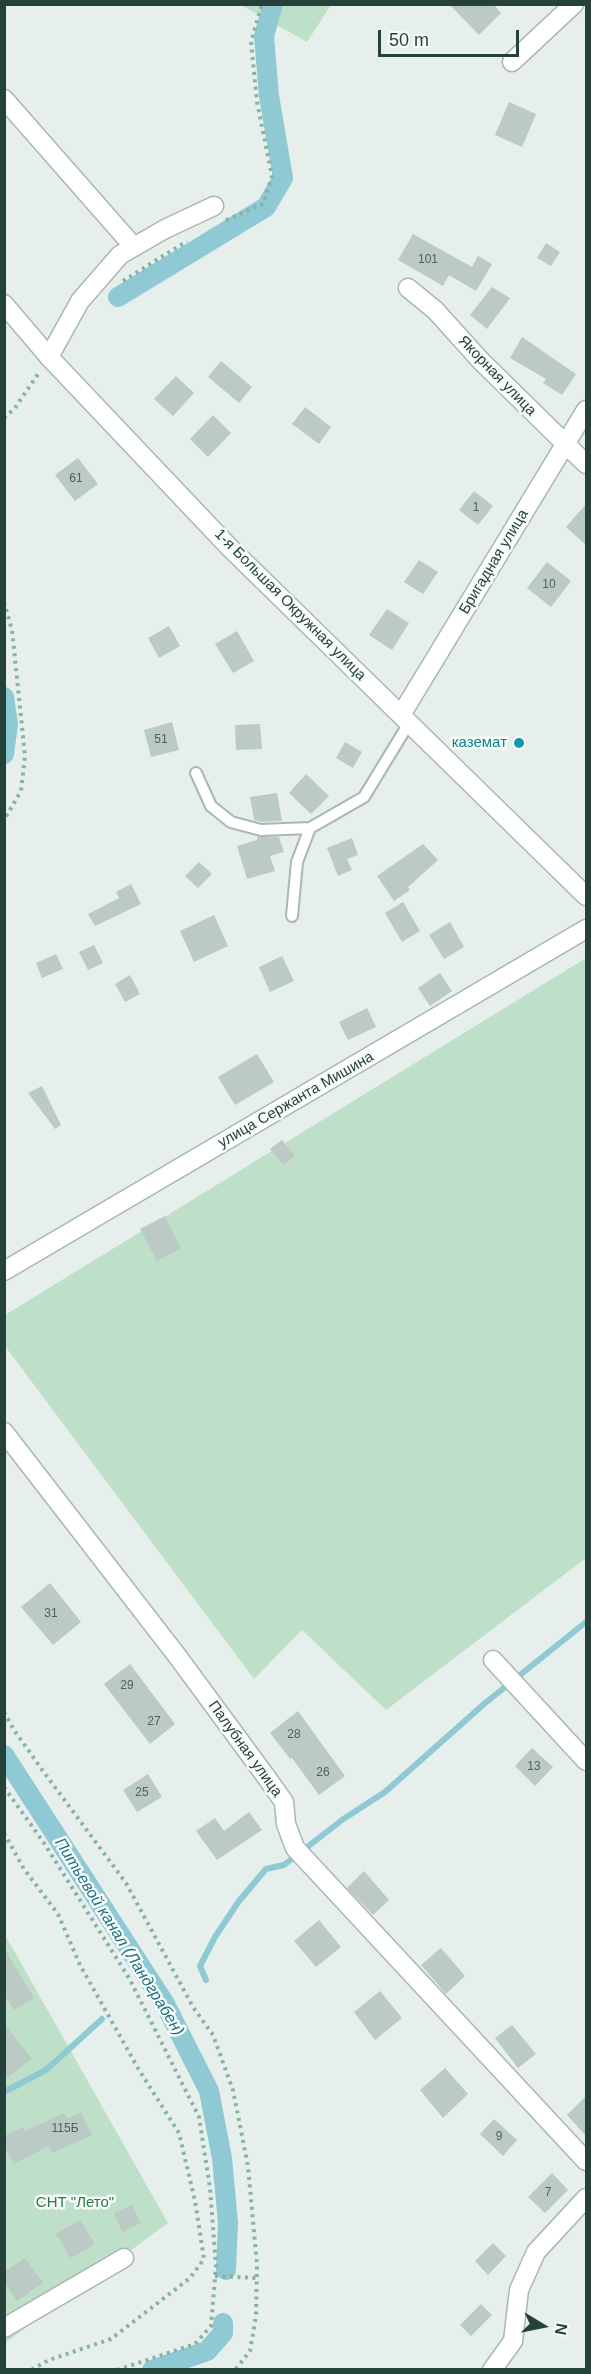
<!DOCTYPE html>
<meta charset="utf-8">
<style>
body{margin:0}
#map{position:relative;width:591px;height:2374px;overflow:hidden;background:#e6efeb;font-family:Arial,sans-serif}
canvas{display:block}
.frame{position:absolute;inset:0;border:6px solid #24423a;pointer-events:none}
.north{position:absolute;left:513px;top:2296px;width:60px;height:60px;-webkit-text-stroke:4px #f7fbf9;paint-order:stroke;rotate:100deg;font-size:16px;font-weight:700;line-height:24px;text-align:center;color:#24423a}
.north::after{content:'';display:block;margin:auto;width:21px;height:27px;background:#24423a;clip-path:polygon(50% 0,100% 100%,50% 72%,0 100%)}
.scale{position:absolute;left:378px;top:30px;width:141px;height:27px;box-sizing:border-box;border:3px solid #24423a;border-top:0;padding-left:8px;font-size:18px;line-height:21px;white-space:nowrap;color:#24423a;-webkit-text-stroke:4px #f7fbf9;paint-order:stroke}
</style>
<div id="map">
<canvas width="591" height="2374"></canvas>
<div class="frame"></div>
<div class="north">N</div>
<div class="scale">50 m</div>
</div>
<script>
const g = document.querySelector('canvas').getContext('2d');
g.lineJoin = 'round';
function fill(path, color) {
  g.fillStyle = color;
  g.fill(path, 'evenodd');
}
function shape(rows) {
  const path = new Path2D();
  for (const r of rows) {
    path.moveTo(r[0], r[1]);
    for (let i = 2; i < r.length; i += 2) path.lineTo(r[i], r[i + 1]);
  }
  return path;
}
function stroke(path, color, width, dash) {
  g.strokeStyle = color;
  g.lineWidth = width;
  g.lineCap = dash ? 'butt' : 'round';
  g.setLineDash(dash || []);
  g.stroke(path);
}
function label(font, color, halo, rows, align = 'center') {
  g.font = font + ' Arial,sans-serif';
  g.lineWidth = 5;
  g.setLineDash([]);
  g.textBaseline = 'middle';
  g.strokeStyle = halo;
  g.fillStyle = color;
  for (const [text, x, y, turn = 0] of rows) {
    g.save();
    g.translate(x, y);
    g.rotate((+turn || 0) * Math.PI / 180);
    g.textAlign = isNaN(turn) ? turn : align;
    if (halo) g.strokeText(text, 0, 0);
    g.fillText(text, 0, 0);
    g.restore();
  }
}
fill(shape([
 [241,5,331,5,307,42],
 [586,958,586,1558,386,1710,302,1630,254,1679,5,1346,5,1315],
 [4,1933,168,2223,5,2343,4,2343]
]), '#bfe0c8');
stroke(shape([
 [206,1980,200,1966,215,1937,239,1901,266,1869,284,1865,342,1820,385,1792,484,1704,586,1622],
 [4,2092,46,2070,102,2019]
]), '#8ec9d4', 6);
stroke(shape([
 [118,297,266,207,283,178,269,96,264,36,273,4],
 [4,697,8,724,4,754],
 [4,1755,165,2004,209,2091,222,2158,228,2223,226,2270],
 [152,2370,207,2351,223,2333,223,2323]
]), '#8ec9d4', 20);
fill(shape([
 [449,4,493,4,501,13,479,35],
 [509,102,536,114,522,147,495,135],
 [413,234,472,267,478,256,492,264,476,291,449,275,443,286,398,260],
 [546,243,560,252,551,266,537,258],
 [492,287,510,298,487,329,470,315],
 [522,337,576,374,562,395,543,383,546,379,510,358],
 [221,361,252,387,239,403,208,377],
 [176,376,194,393,173,416,154,399],
 [305,407,331,427,319,444,292,424],
 [213,415,231,433,208,457,190,439],
 [78,458,98,484,75,501,55,475],
 [474,491,493,506,478,525,459,510],
 [586,504,586,545,566,527],
 [419,560,438,572,423,594,404,582],
 [547,562,571,581,551,607,527,588],
 [387,609,409,623,392,650,369,635],
 [169,626,180,646,159,658,148,638],
 [237,631,254,661,233,673,215,644],
 [172,722,179,750,151,757,144,730],
 [260,724,262,749,236,750,235,725],
 [345,742,362,752,353,768,336,758],
 [306,774,329,796,311,814,289,793],
 [277,793,282,821,262,822,254,820,250,797],
 [257,837,279,837,284,852,270,856,275,871,247,879,237,846,257,840],
 [352,838,358,855,347,859,352,870,338,876,327,848],
 [423,844,438,860,408,887,410,890,394,901,377,876],
 [199,862,212,874,198,888,185,876],
 [131,884,141,904,95,926,88,914,119,898,116,892],
 [403,902,420,931,402,942,385,913],
 [214,915,228,946,194,962,180,931],
 [450,922,464,947,444,959,429,935],
 [94,945,103,963,88,970,79,952],
 [56,954,63,969,42,978,36,963],
 [282,956,294,981,270,992,259,967],
 [440,973,452,991,430,1006,418,988],
 [130,975,140,994,125,1002,115,984],
 [367,1008,376,1027,348,1040,339,1022],
 [257,1054,274,1082,235,1105,218,1077],
 [42,1086,61,1125,55,1129,28,1093],
 [282,1140,295,1156,283,1165,270,1149],
 [165,1216,181,1248,157,1261,140,1229],
 [50,1583,81,1622,53,1645,21,1607],
 [130,1664,175,1724,150,1744,104,1684],
 [298,1711,345,1776,319,1795,292,1758,290,1759,270,1733],
 [532,1748,553,1767,535,1786,515,1766],
 [148,1774,162,1797,137,1812,123,1790],
 [249,1812,262,1830,217,1860,196,1831,215,1818,224,1831],
 [364,1871,389,1900,373,1915,347,1888],
 [319,1920,341,1947,316,1967,294,1941],
 [4,1948,34,1998,14,2010,4,1994],
 [441,1948,465,1976,446,1994,421,1965],
 [380,1991,402,2018,375,2040,354,2012],
 [4,2023,32,2059,4,2080],
 [512,2025,536,2054,518,2068,495,2038],
 [445,2068,468,2094,443,2118,420,2090],
 [586,2096,586,2136,567,2115],
 [81,2112,92,2135,52,2153,49,2146,14,2164,4,2145,4,2136,23,2127,25,2131,64,2113,67,2119],
 [494,2119,517,2140,503,2156,480,2134],
 [552,2173,568,2190,545,2213,528,2197],
 [132,2205,141,2223,122,2232,114,2213],
 [80,2220,95,2244,71,2258,56,2234],
 [493,2243,506,2256,488,2275,475,2261],
 [25,2258,43,2283,17,2301,4,2282,4,2272],
 [481,2304,492,2315,471,2336,460,2325]
]), '#bbcac4');
const service = shape([
 [196,773,211,806,231,822,261,830,310,828,364,797,409,723],
 [292,916,297,862,310,828]
]);
const minor = shape([
 [512,62,574,4],
 [4,99,134,247],
 [408,288,435,310,481,361,586,464],
 [49,357,80,301,120,255,165,229,214,206],
 [401,715,586,410],
 [4,1271,586,929],
 [4,1432,178,1657,267,1778,284,1802,286,1824,295,1848,586,2161],
 [493,1660,586,1761],
 [4,2328,124,2258],
 [492,2370,513,2341,519,2290,536,2252,586,2198]
]);
const tertiary = shape([
 [4,304,49,357,230,548,586,896]
]);
stroke(service, '#a8b8b2', 14);
stroke(minor, '#a8b8b2', 21);
stroke(tertiary, '#a8b8b2', 21);
stroke(shape([
 [226,220,263,204,272,176,257,102,251,42,262,4],
 [123,281,187,241],
 [4,418,15,408,40,371],
 [4,602,12,630,25,756,21,791,4,820],
 [4,1712,14,1730,43,1771,126,1883,193,2007,213,2035,233,2090,248,2166,257,2265,256,2316,250,2351,235,2370],
 [4,1787,44,1843,129,1978,199,2117,210,2188,216,2266,211,2326,195,2344,117,2370],
 [4,1833,24,1869,58,1914,80,1965,139,2070,179,2133,195,2201,204,2259,190,2278,111,2339,49,2360,31,2370],
 [215,2276,257,2278]
]), '#86b3a5', 4, [3, 4.5]);
stroke(service, '#fff', 10);
stroke(minor, '#fff', 18);
stroke(tertiary, '#fff', 18);
for (const [x, y, r, color] of [
 [519,743,6,"#0f9aa8"]
]) {
  const dot = new Path2D();
  dot.arc(x, y, r, 0, 2 * Math.PI);
  g.fillStyle = color;
  g.fill(dot);
  stroke(dot, '#f7fbf9', 2);
}
label('12px', '#4a645c', null, [
 ["101",428,260],
 ["61",76,479],
 ["1",476,508],
 ["10",549,585],
 ["51",161,740],
 ["31",51,1614],
 ["29",127,1686],
 ["27",154,1722],
 ["28",294,1735],
 ["13",534,1767],
 ["26",323,1773],
 ["25",142,1793],
 ["115Б",65,2129],
 ["9",499,2137],
 ["7",548,2193]
]);
label('15px', '#24423a', '#f7fbf9', [
 ["Якорная улица",497,376,46],
 ["Бригадная улица",494,562,-59],
 ["1-я Большая Окружная улица",290,605,45],
 ["улица Сержанта Мишина",296,1100,-30],
 ["Палубная улица",245,1749,54]
]);
label('15px', '#0d838f', '#f7fbf9', [
 ["каземат",507,743]
], 'right');
label('15px', '#2d7a4b', '#f7fbf9', [
 ["СНТ \"Лето\"",75,2203]
]);
label('italic 16px', '#1c6f80', '#f7fbf9', [
 ["Питьевой канал (Ландграбен)",119,1937,58]
]);
</script>
